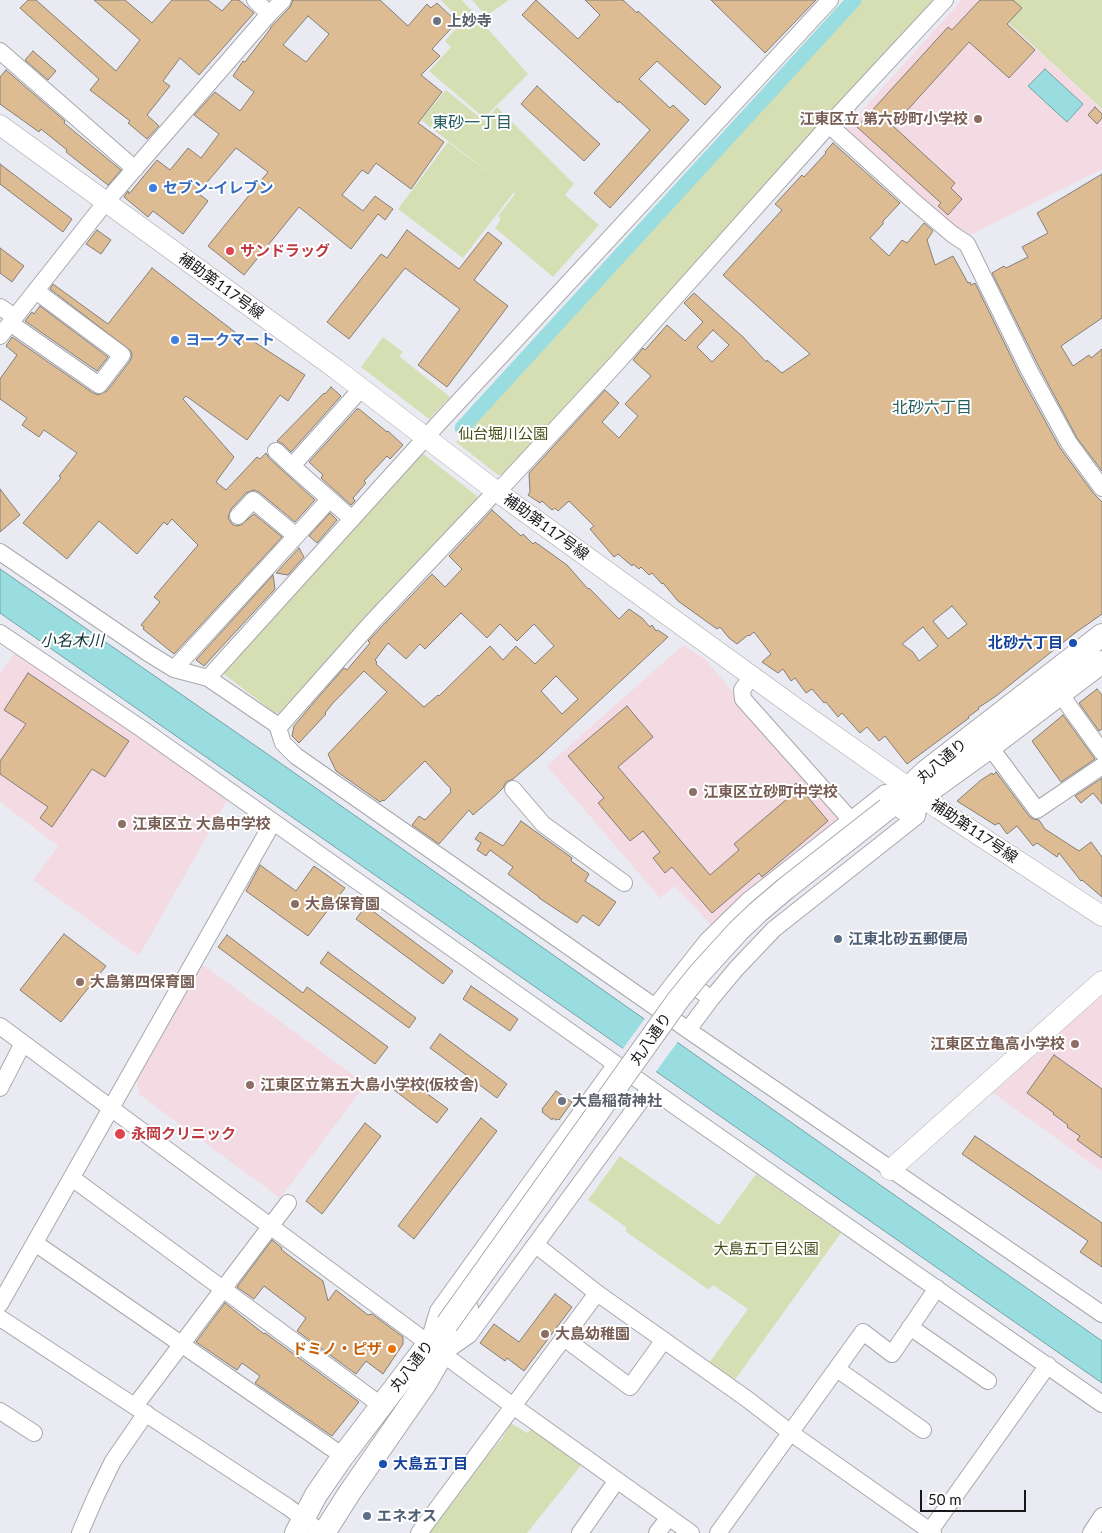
<!DOCTYPE html>
<meta charset="utf-8">
<style>
body{margin:0}
#map{position:relative;width:1102px;height:1533px;overflow:hidden;background:#eaebf2;font-family:Lato,sans-serif}
canvas{display:block}
.scale{position:absolute;left:920px;top:1490px;width:106px;height:22px;box-sizing:border-box;border:2px solid #18181b;border-top:0;padding-left:6px;font-size:15px;line-height:18px;white-space:nowrap;color:#18181b;-webkit-text-stroke:4px #fff;paint-order:stroke}
</style>
<div id="map">
<canvas width="1102" height="1533"></canvas>
<div class="scale">50 m</div>
</div>
<script>
const g = document.querySelector('canvas').getContext('2d');
g.lineJoin = 'round';
function fill(path, color) {
  g.fillStyle = color;
  g.fill(path, 'evenodd');
}
function shape(rows) {
  const path = new Path2D();
  for (const r of rows) {
    path.moveTo(r[0], r[1]);
    for (let i = 2; i < r.length; i += 2) path.lineTo(r[i], r[i + 1]);
  }
  return path;
}
function stroke(path, color, width, dash) {
  g.strokeStyle = color;
  g.lineWidth = width;
  g.lineCap = dash ? 'butt' : 'round';
  g.setLineDash(dash || []);
  g.stroke(path);
}
function label(font, color, halo, rows, align = 'center') {
  g.font = font + ' Lato,"Noto Sans JP",sans-serif';
  g.lineWidth = 4;
  g.setLineDash([]);
  g.textBaseline = 'middle';
  g.strokeStyle = halo;
  g.fillStyle = color;
  for (const [text, x, y, turn = 0] of rows) {
    g.save();
    g.translate(x, y);
    g.rotate((+turn || 0) * Math.PI / 180);
    g.textAlign = isNaN(turn) ? turn : align;
    if (halo) g.strokeText(text, 0, 0);
    g.fillText(text, 0, 0);
    g.restore();
  }
}
fill(shape([
 [962,0,983,0,1102,110,1102,169,966,237,845,129],
 [683,645,705,659,840,817,749,890,711,925,675,886,660,898,547,766],
 [16,651,228,799,139,956,33,880,58,846,0,802,0,673],
 [201,966,205,966,361,1081,362,1089,280,1198,140,1095,137,1081],
 [1102,995,1102,1171,993,1093]
]), '#f3dae3');
fill(shape([
 [441,0,462,0,528,74,484,118,429,71,451,47,445,41,462,22],
 [472,0,509,0,486,16],
 [862,0,939,0,505,475,498,475,456,442],
 [984,0,1102,0,1102,109],
 [446,90,484,121,497,107,574,184,565,195,599,225,553,277,495,228,501,219,498,216,515,194,514,192,463,258,398,209,448,142,504,184,421,120],
 [383,337,403,352,399,356,450,397,429,419,361,367],
 [422,453,477,496,477,502,283,714,275,713,221,672],
 [620,1156,719,1225,756,1174,841,1233,734,1381,709,1363,748,1309,713,1285,709,1290,625,1231,627,1228,588,1200],
 [511,1423,527,1433,532,1428,583,1463,527,1533,430,1533,494,1447,502,1439]
]), '#d6dfb3');
const water = shape([
 [1045,69,1083,104,1067,122,1028,86,1045,69],
 [0,569,266,753,1102,1341,1102,1383,0,613,0,569]
]);
fill(water, '#9adde0');
stroke(water, '#73a2a5', 1);
fill(shape([
 [646,1017,679,1040,655,1073,622,1050]
]), '#eaebf2');
stroke(shape([
 [462,428,854,0]
]), '#9adde0', 15);
const building = shape([
 [28,0,36,0,116,71,140,40,94,0,125,0,152,23,172,0,208,0,222,11,232,0,239,0,254,13,199,75,180,58,163,81,170,86,147,115,159,126,147,139,128,123,130,121,90,90,99,79,20,8,28,0],
 [293,0,380,0,408,26,427,4,431,8,437,3,457,22,432,49,440,56,421,75,442,92,418,123,444,142,411,189,376,163,368,174,362,170,342,195,363,211,375,196,393,209,385,220,378,214,351,249,299,207,244,275,208,246,268,172,236,148,198,193,208,201,183,234,153,211,148,217,124,197,128,191,129,194,157,160,170,170,188,148,201,158,219,134,194,115,215,92,240,111,254,92,233,76,243,61,245,62,271,28,270,28,290,7,293,0],
 [308,16,329,34,306,62,283,45,308,16],
 [536,0,578,39,600,15,585,0,623,0,637,13,638,11,721,87,705,105,657,61,639,79,670,108,673,105,689,120,610,208,594,193,650,130,619,101,618,103,522,15,536,0],
 [711,0,816,0,765,53,711,0],
 [980,0,1013,0,1022,8,1007,24,1035,50,1009,78,969,42,893,126,955,183,951,188,962,199,948,215,938,206,941,203,857,127,948,27,952,30,980,0],
 [33,51,56,71,48,80,25,60,33,51],
 [6,70,65,121,64,123,121,170,108,185,66,152,67,150,41,129,39,132,0,104,0,77,6,70],
 [537,86,600,144,584,161,521,104,537,86],
 [1095,107,1102,114,1102,118,1097,124,1088,115,1095,107],
 [833,143,900,203,883,221,883,224,870,238,889,256,902,240,907,243,924,223,933,231,927,240,935,265,953,256,968,283,970,282,971,285,975,283,1020,375,1060,448,1094,494,1102,502,1102,614,1075,633,996,696,978,708,979,709,968,717,969,718,907,764,885,736,879,741,867,727,860,733,842,713,838,717,826,702,824,703,812,689,806,693,795,678,791,681,783,669,778,673,762,662,771,654,754,632,749,636,748,635,737,644,729,638,720,627,717,629,678,601,663,583,662,584,652,573,649,575,641,567,639,569,633,564,632,566,618,554,614,557,590,529,594,526,569,501,558,511,555,508,552,510,542,501,540,503,528,495,530,492,529,473,605,390,619,403,602,422,619,438,638,416,625,404,651,376,633,360,643,348,645,350,667,325,685,341,703,322,684,303,694,293,743,337,766,362,767,360,782,373,810,354,723,275,782,210,775,204,802,175,804,177,826,153,825,152,833,143],
 [713,330,729,345,712,362,697,347,713,330],
 [952,606,967,624,948,639,933,621,952,606],
 [923,627,938,646,919,661,913,652,902,644,923,627],
 [0,164,72,219,63,232,0,184,0,164],
 [1102,174,1102,318,1061,346,1073,366,1089,355,1091,358,1102,349,1102,471,1077,438,1038,365,992,273,1004,266,1006,268,1028,257,1022,247,1048,233,1037,213,1102,174],
 [97,230,111,240,101,254,86,244,97,230],
 [407,230,459,269,488,232,502,243,474,280,508,306,447,387,418,365,460,309,405,268,349,339,327,322,381,254,387,258,407,230],
 [0,248,24,266,12,282,0,273,0,248],
 [152,268,240,336,242,334,305,375,288,401,280,395,247,440,186,396,183,399,234,457,216,482,226,490,257,457,260,459,266,453,269,458,315,500,295,522,259,492,254,490,246,493,231,509,228,518,232,524,236,526,241,525,254,514,282,537,174,654,143,629,144,627,141,625,160,602,154,597,198,545,172,519,167,525,164,522,137,554,99,521,67,559,23,523,61,478,59,476,77,453,44,430,39,437,22,425,27,418,0,399,0,379,17,355,6,346,12,337,93,393,98,395,107,391,130,361,132,356,131,351,50,289,53,284,108,324,152,268],
 [40,306,108,357,97,371,25,321,32,312,34,314,40,306],
 [331,387,341,396,291,452,283,444,277,441,324,393,325,394,331,387],
 [357,409,359,409,387,432,388,431,403,445,390,459,387,456,364,481,366,483,353,498,355,501,351,505,321,478,323,475,309,462,357,409],
 [0,489,20,515,0,532,0,489],
 [492,510,521,536,523,534,533,544,535,542,567,565,588,589,589,588,619,619,629,609,642,618,650,627,652,625,656,631,658,630,668,637,540,756,513,779,506,782,503,788,496,795,473,815,469,810,439,844,412,825,419,816,425,820,451,792,450,790,451,789,425,761,384,801,383,800,380,802,336,771,328,754,387,692,364,671,333,703,325,713,326,714,299,743,292,736,294,726,315,701,344,668,347,670,370,643,368,641,432,574,445,587,462,569,449,556,492,510],
 [461,613,487,638,500,624,517,641,534,624,554,646,535,664,516,646,503,660,490,646,439,696,438,695,424,707,376,664,377,662,375,660,388,643,406,659,420,644,425,649,461,613],
 [556,676,578,699,562,714,541,691,556,676],
 [330,513,337,520,317,543,309,536,330,513],
 [299,548,304,557,288,575,276,573,299,548],
 [273,575,275,589,204,666,196,660,273,575],
 [28,673,129,741,105,777,92,769,52,827,40,818,48,807,0,774,0,761,26,724,4,710,28,673],
 [1097,689,1102,695,1102,729,1099,731,1079,703,1097,689],
 [627,706,653,737,618,767,710,875,739,850,734,844,787,799,783,795,796,783,828,821,762,877,759,873,712,913,672,867,665,873,653,858,660,852,643,831,630,841,598,803,604,798,568,756,627,706],
 [1063,715,1095,759,1061,782,1032,741,1063,715],
 [996,772,1029,816,1033,819,1039,820,1045,829,1079,851,1091,842,1102,857,1102,897,1082,880,1081,881,1059,853,1057,857,1037,843,1033,846,1017,826,1007,834,999,823,995,825,957,801,981,780,992,773,993,775,996,772],
 [1102,778,1102,804,1093,793,1081,803,1075,796,1102,778],
 [521,821,572,858,571,861,589,874,585,881,616,902,599,926,583,915,577,923,539,898,539,897,508,874,513,867,490,850,486,856,477,850,481,843,475,839,480,832,503,846,521,821],
 [260,865,296,891,314,866,345,888,308,936,246,891,260,865],
 [366,906,453,971,443,984,356,919,366,906],
 [64,934,106,966,61,1022,20,990,64,934],
 [227,935,303,993,307,987,388,1047,375,1064,218,947,227,935],
 [328,952,416,1018,409,1028,320,963,328,952],
 [471,986,518,1019,510,1031,463,999,471,986],
 [440,1034,507,1084,497,1098,430,1048,440,1034],
 [1054,1055,1102,1089,1102,1158,1077,1140,1080,1136,1067,1127,1068,1125,1053,1114,1054,1113,1027,1093,1054,1055],
 [403,1076,448,1109,437,1123,393,1089,403,1076],
 [556,1091,572,1102,559,1120,558,1119,556,1120,553,1118,552,1120,542,1112,543,1110,542,1109,556,1091],
 [481,1118,497,1131,414,1239,398,1226,481,1118],
 [365,1123,381,1136,322,1214,306,1201,365,1123],
 [975,1136,1102,1223,1102,1267,1080,1252,1088,1241,962,1154,975,1136],
 [272,1240,282,1248,281,1249,287,1254,323,1281,328,1301,336,1290,368,1315,372,1314,403,1337,403,1344,383,1374,366,1361,356,1374,297,1331,306,1318,264,1286,254,1299,237,1287,272,1240],
 [555,1294,572,1307,524,1371,507,1358,505,1361,480,1343,494,1324,519,1342,555,1294],
 [225,1303,264,1334,265,1333,359,1402,332,1436,255,1383,260,1376,242,1363,237,1370,196,1342,225,1303]
]);
fill(building, '#debc93');
stroke(building, '#827e78', 1);
const minor = shape([
 [255,0,269,14],
 [0,51,135,169],
 [829,125,911,199,952,234,967,244,1029,370,1069,443,1102,488],
 [0,307,15,317],
 [10,323,99,385,122,355,36,291],
 [0,336,105,203,269,14,283,0],
 [276,451,292,466],
 [238,516,253,500,296,536],
 [352,519,292,466,361,389],
 [0,552,148,653,174,669,208,678,277,725,283,743,296,756,688,1030,1102,1314],
 [0,633,142,729,685,1113,1102,1404],
 [174,669,329,500],
 [752,676,742,690,743,699,850,819],
 [208,678,437,425,830,0],
 [1061,695,1102,752],
 [278,728,372,622,496,491,505,484,615,365,829,125,945,0],
 [990,747,1037,810,1102,766],
 [910,788,885,793,749,900,707,941,680,975,711,999,736,969,774,929,917,816,921,796],
 [513,789,543,824,624,883],
 [655,1007,680,975],
 [0,1026,513,1406,691,1533],
 [688,1030,711,999],
 [0,1088,23,1043],
 [72,1178,382,1406],
 [35,1243,343,1456],
 [536,1245,597,1293,747,1399,791,1433,933,1533],
 [0,1304,273,822],
 [0,1318,288,1507,322,1533],
 [910,1327,988,1381],
 [564,1338,630,1387,664,1340],
 [429,1341,438,1311,616,1064],
 [443,1353,469,1335,650,1088],
 [837,1369,923,1430],
 [135,1406,288,1203],
 [0,1411,34,1433],
 [930,1531,1048,1365],
 [80,1533,96,1496,113,1461,146,1413],
 [419,1533,597,1293],
 [580,1533,617,1480],
 [657,1533,669,1517],
 [718,1533,863,1332,892,1354,937,1288],
 [1091,1533,1102,1516]
]);
const tertiary = shape([
 [0,125,336,369,496,491,811,719,939,809,1102,916],
 [890,1170,1102,981]
]);
const secondary = shape([
 [887,809,925,772,1102,635],
 [904,809,990,747,1102,662],
 [296,1533,316,1495,343,1456,429,1343,447,1324],
 [324,1533,350,1492,425,1384,443,1353,452,1329,467,1309]
]);
stroke(minor, '#a7a8ae', 18);
stroke(tertiary, '#a7a8ae', 21);
stroke(secondary, '#a7a8ae', 24);
stroke(minor, '#fff', 16);
stroke(tertiary, '#fff', 20);
stroke(secondary, '#fff', 22);
const secondaryBridge = shape([
 [447,1324,678,1000,699,974,738,931,758,912,785,889,887,809]
]);
stroke(secondaryBridge, '#a7a8ae', 24, []);
stroke(secondaryBridge, '#fff', 22);
for (const [x, y, r, color] of [
 [437,21,5,"#6b7280"],
 [978,119,5,"#8d6e63"],
 [153,188,5,"#3f7fe0"],
 [230,251,5,"#e0444e"],
 [175,340,5,"#3f7fe0"],
 [1073,643,5,"#1a4fb4"],
 [693,792,5,"#8d6e63"],
 [122,824,5,"#8d6e63"],
 [295,904,5,"#8d6e63"],
 [838,939,5,"#5c6f8a"],
 [80,982,5,"#8d6e63"],
 [1075,1044,5,"#8d6e63"],
 [250,1085,5,"#8d6e63"],
 [562,1101,5,"#6b7280"],
 [120,1134,6,"#e0444e"],
 [545,1334,5,"#8d6e63"],
 [392,1349,5,"#e8710a"],
 [383,1464,5,"#1a4fb4"],
 [367,1516,5,"#5c6f8a"]
]) {
  const dot = new Path2D();
  dot.arc(x, y, r, 0, 2 * Math.PI);
  g.fillStyle = color;
  g.fill(dot);
  stroke(dot, '#fff', 2);
}
label('bold 15px', '#5b616d', '#fff', [
 ["上妙寺",447,21],
 ["大島稲荷神社",572,1101]
], 'left');
label('bold 15px', '#785e54', '#fff', [
 ["江東区立 第六砂町小学校",968,119,"right"],
 ["江東区立砂町中学校",703,792],
 ["江東区立 大島中学校",132,824],
 ["大島保育園",305,904],
 ["大島第四保育園",90,982],
 ["江東区立亀高小学校",1065,1044,"right"],
 ["江東区立第五大島小学校(仮校舎)",260,1085],
 ["大島幼稚園",555,1334]
], 'left');
label('bold 15px', '#366cbe', '#fff', [
 ["セブン-イレブン",163,188],
 ["ヨークマート",185,340]
], 'left');
label('bold 15px', '#be3a42', '#fff', [
 ["サンドラッグ",240,251],
 ["永岡クリニック",131,1134]
], 'left');
label('15px', '#18181b', '#fff', [
 ["補助第117号線",221,286,36],
 ["補助第117号線",546,527,36],
 ["丸八通り",942,761,-40],
 ["補助第117号線",974,831,34],
 ["丸八通り",651,1039,-55],
 ["丸八通り",412,1366,-52]
]);
label('15px', '#485019', '#fff', [
 ["仙台堀川公園",503,434],
 ["大島五丁目公園",766,1249]
]);
label('bold 15px', '#164399', '#fff', [
 ["北砂六丁目",1063,643],
 ["大島五丁目",393,1464,"left"]
], 'right');
label('bold 15px', '#4e5e75', '#fff', [
 ["江東北砂五郵便局",848,939],
 ["エネオス",377,1516]
], 'left');
label('bold 15px', '#c56008', '#fff', [
 ["ドミノ・ピザ",382,1349]
], 'right');
label('16px', '#255f5e', '#fff', [
 ["東砂一丁目",472,123],
 ["北砂六丁目",932,408]
]);
label('italic 16px', '#133536', '#fff', [
 ["小名木川",72,641]
]);
</script>
